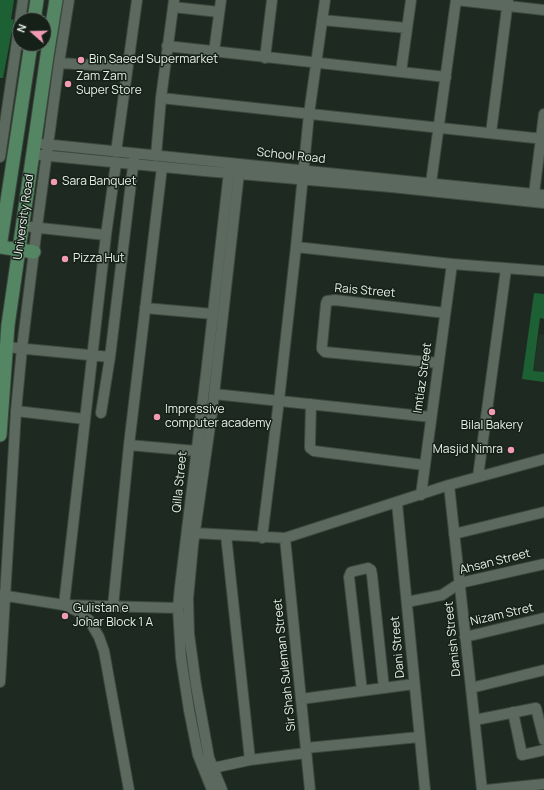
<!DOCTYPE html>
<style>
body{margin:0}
#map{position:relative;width:544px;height:790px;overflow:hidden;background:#1e2a21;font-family:Manrope,sans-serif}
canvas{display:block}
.north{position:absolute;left:12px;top:12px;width:40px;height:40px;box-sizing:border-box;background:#152118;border:1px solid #69736b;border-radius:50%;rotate:290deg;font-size:11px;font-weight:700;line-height:16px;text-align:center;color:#e6eee7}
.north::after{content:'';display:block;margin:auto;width:14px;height:18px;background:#f19ab3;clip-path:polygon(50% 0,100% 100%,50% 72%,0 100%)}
</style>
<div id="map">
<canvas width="544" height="790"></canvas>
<div class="north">N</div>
</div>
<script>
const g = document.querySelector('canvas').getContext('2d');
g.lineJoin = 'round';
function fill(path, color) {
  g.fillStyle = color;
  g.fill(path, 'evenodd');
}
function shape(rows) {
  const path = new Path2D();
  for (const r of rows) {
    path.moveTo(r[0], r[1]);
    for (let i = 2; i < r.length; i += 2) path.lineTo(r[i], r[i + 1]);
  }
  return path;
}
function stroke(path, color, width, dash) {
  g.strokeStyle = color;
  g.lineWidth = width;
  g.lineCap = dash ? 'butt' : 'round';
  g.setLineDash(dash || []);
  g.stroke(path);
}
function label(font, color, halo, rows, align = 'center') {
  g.font = font + ' Manrope,sans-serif';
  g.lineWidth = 3;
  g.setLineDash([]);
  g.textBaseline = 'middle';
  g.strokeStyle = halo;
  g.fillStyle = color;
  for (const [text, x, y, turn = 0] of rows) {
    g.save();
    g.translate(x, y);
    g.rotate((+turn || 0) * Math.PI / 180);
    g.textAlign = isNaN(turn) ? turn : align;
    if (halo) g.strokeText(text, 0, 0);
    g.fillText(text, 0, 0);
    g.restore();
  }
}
fill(shape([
 [539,334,544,335,544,372,533,371]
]), '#213326');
fill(shape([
 [0,0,14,0,11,19,14,20,3,78,0,78],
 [534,293,544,294,544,319,540,318,533,371,544,372,544,382,522,379]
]), '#1c6034');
const minor = shape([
 [456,0,544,10],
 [173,7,219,12],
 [20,20,23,0],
 [322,20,407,28],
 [167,46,446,77],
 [214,52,221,0],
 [265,58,272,0],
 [59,63,127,67],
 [401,72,411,0],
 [161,98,544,139],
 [491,133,508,0],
 [43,144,544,195],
 [116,152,137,0],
 [40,155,205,171,391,187,544,203],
 [156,156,161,98,174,0],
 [0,157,20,21],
 [116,163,106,235,64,605,77,611,89,620,99,637,104,651,129,790],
 [431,183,456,0],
 [534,194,544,114],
 [31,227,106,235],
 [296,247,452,264,544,271],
 [145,308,213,314],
 [6,347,110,357],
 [438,363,325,352,322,349,322,346,326,304,327,301,335,300,445,313],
 [214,394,431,417],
 [311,404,310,444,310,448,314,451,424,465],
 [16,411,85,419],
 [101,413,110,357,134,158],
 [129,445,196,451],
 [478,477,506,269],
 [449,485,482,790],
 [421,495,452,264],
 [397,503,425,790],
 [195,533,285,538,449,485,544,459],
 [454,534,544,512],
 [226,535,250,760],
 [262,538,279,400,296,247,309,114,325,0],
 [285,538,310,790],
 [0,595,64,605,178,608],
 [407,602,442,595,460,583,544,564],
 [113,606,129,445,162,167],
 [465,637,544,618],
 [0,682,16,411,22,348,37,227,59,63,69,0],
 [471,688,544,670],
 [362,691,349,577,351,572,368,568,371,570,372,575,384,688],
 [301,699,414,684],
 [513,712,522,755,544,750],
 [475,720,536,708,544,740],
 [306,748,419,737],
 [213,768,250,760,306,753],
 [212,790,198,755,189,710,181,658,178,608,180,587,207,366,230,163],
 [222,790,209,758,196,685,189,634,188,599,193,545,212,412,240,164],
 [486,790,544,784]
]);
const major = shape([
 [34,20,37,0],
 [0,247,31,44],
 [0,247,34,252],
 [0,435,8,325,47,56,56,0]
]);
stroke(minor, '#3d483f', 12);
stroke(major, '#3d483f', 15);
stroke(minor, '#5c695e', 10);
stroke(major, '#558663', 13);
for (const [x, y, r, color] of [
 [81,60,4,"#f19ab3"],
 [68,84,4,"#f19ab3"],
 [54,182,4,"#f19ab3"],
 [65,259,4,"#f19ab3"],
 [492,412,4,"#f19ab3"],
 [157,417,4,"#f19ab3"],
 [511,450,4,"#f19ab3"],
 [65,616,4,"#f19ab3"]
]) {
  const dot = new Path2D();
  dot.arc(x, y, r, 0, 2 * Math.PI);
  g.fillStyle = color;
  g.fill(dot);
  stroke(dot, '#152118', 1.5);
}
label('12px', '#e6eee7', '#152118', [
 ["Bin Saeed Supermarket",89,60],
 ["Zam Zam",76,77],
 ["Super Store",76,91],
 ["Sara Banquet",62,182],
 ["Pizza Hut",73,259],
 ["Impressive",165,410],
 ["computer academy",165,424],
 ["Bilal Bakery",492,426,"center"],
 ["Masjid Nimra",503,450,"right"],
 ["Gulistan e",73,609],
 ["Johar Block 1 A",73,623]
], 'left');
label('12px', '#e6eee7', '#152118', [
 ["School Road",291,156,6],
 ["University Road",24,217,-82],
 ["Rais Street",365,291,5],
 ["Imtiaz Street",423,378,-82],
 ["Qilla Street",180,482,-84],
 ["Ahsan Street",495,562,-14],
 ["Nizam Stret",502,615,-13],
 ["Danish Street",453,639,-96],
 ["Dani Street",398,647,-95],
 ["Sir Shah Suleman Street",285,665,-96]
]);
</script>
